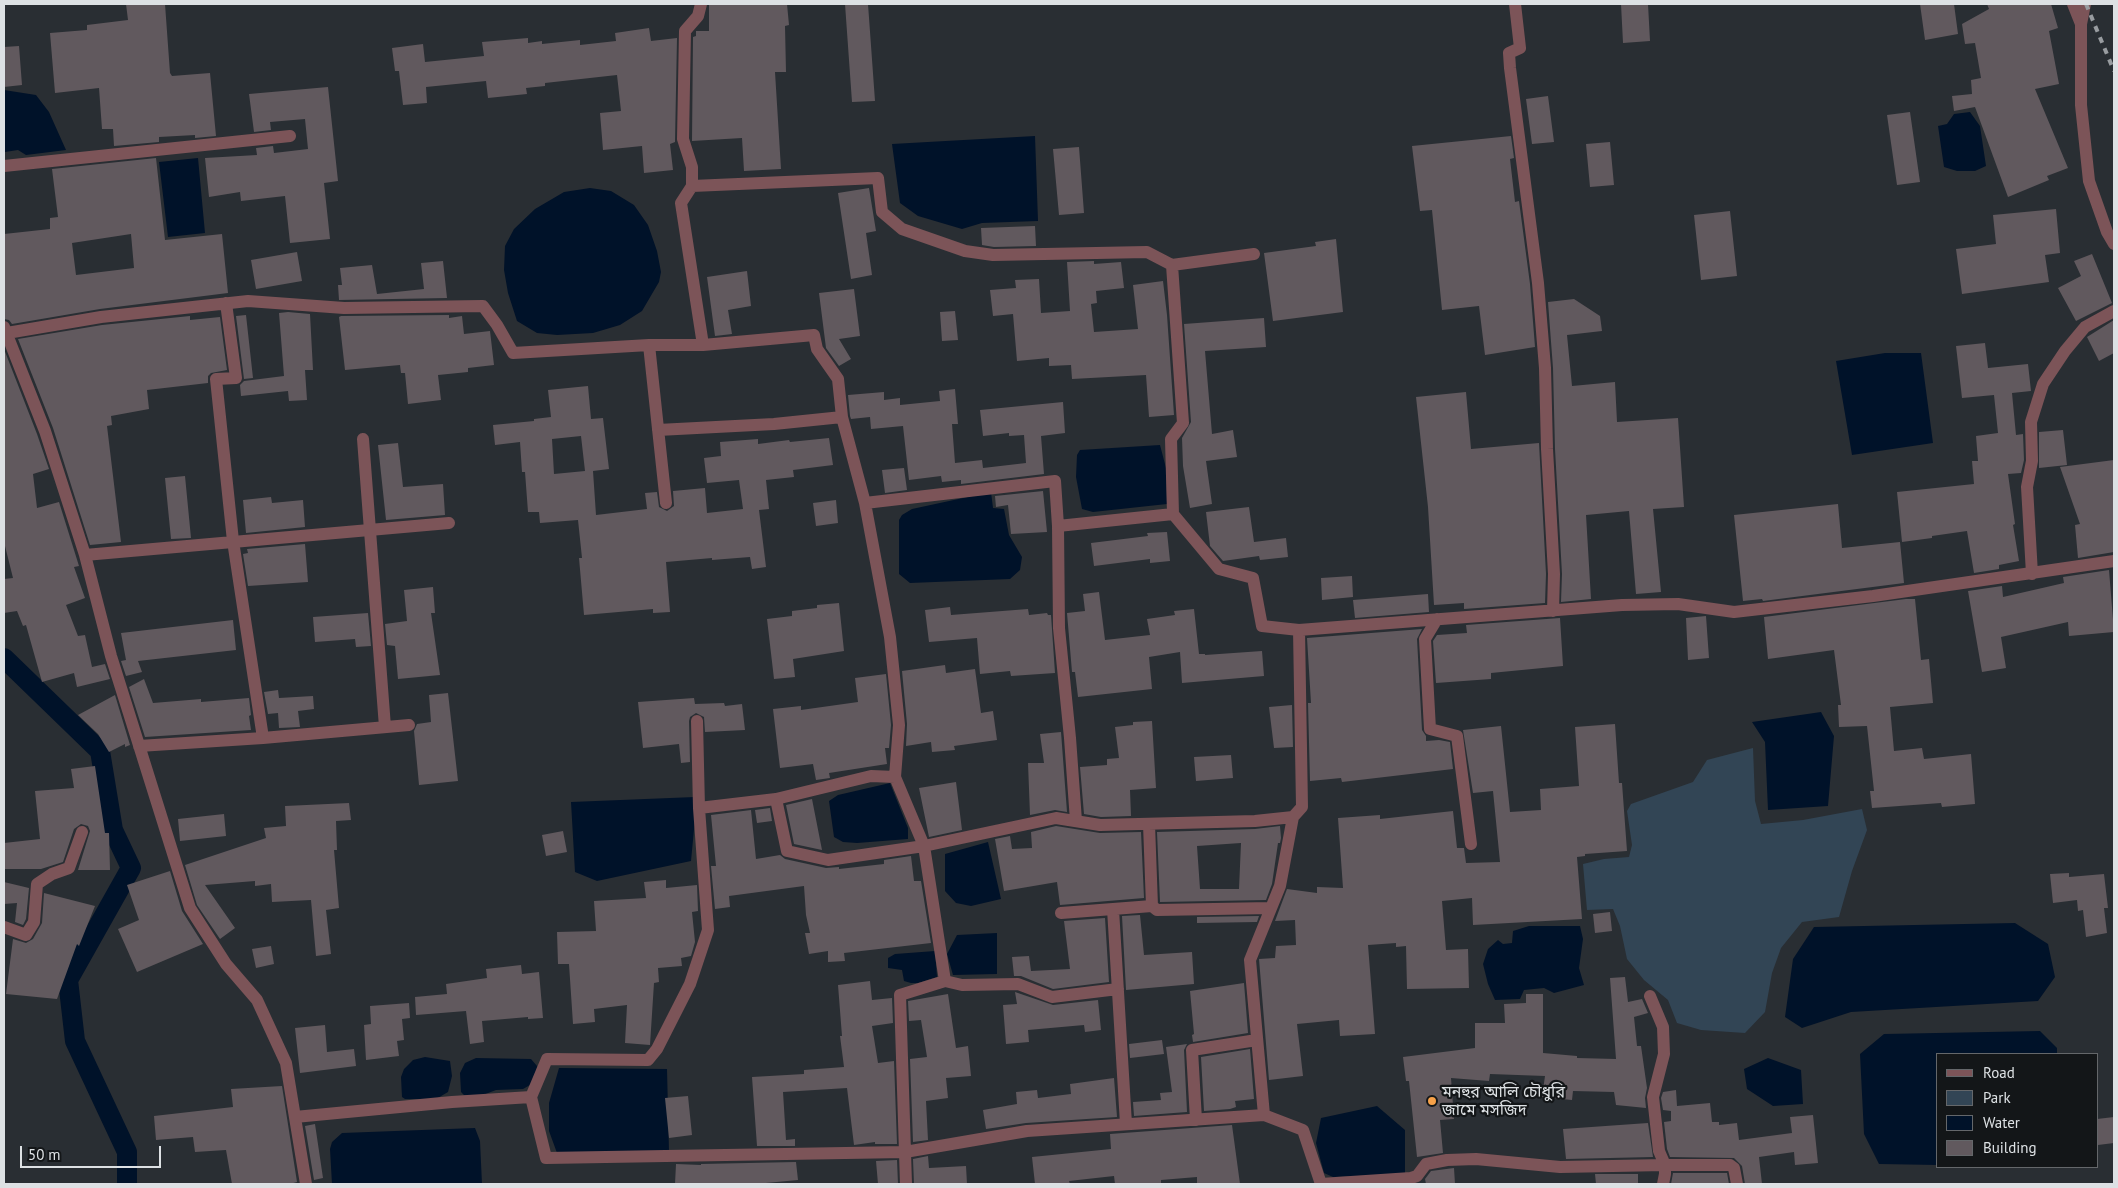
<!DOCTYPE html>
<meta charset="utf-8">
<style>
body{margin:0}
#map{position:relative;width:2118px;height:1188px;overflow:hidden;background:#292e33;font-family:"PT Sans",sans-serif}
canvas{display:block}
.frame{position:absolute;inset:0;border:5px solid #dde1e4;pointer-events:none}
.legend{position:absolute;left:1936px;top:1053px;width:162px;height:115px;box-sizing:border-box;background:#131618;border:1px solid #64676a;margin:0;padding:6px 9px;list-style:none;font-size:15px;color:#dde1e4}
.legend li{display:flex;align-items:center;gap:10px;height:25px}
.legend b{width:25px;border:1px solid #64676a}
.scale{position:absolute;left:20px;top:1146px;width:141px;height:22px;box-sizing:border-box;border:2px solid #dde1e4;border-top:0;padding-left:6px;font-size:15px;line-height:18px;white-space:nowrap;color:#dde1e4;-webkit-text-stroke:4px #131618;paint-order:stroke}
</style>
<div id="map">
<canvas width="2118" height="1188"></canvas>
<div class="frame"></div>
<ul class="legend">
<li><b style="height:6px;background:#7c5458"></b>Road</li>
<li><b style="height:14px;background:#324555"></b>Park</li>
<li><b style="height:14px;background:#001229"></b>Water</li>
<li><b style="height:14px;background:#61595e"></b>Building</li>
</ul>
<div class="scale">50 m</div>
</div>
<script>
const g = document.querySelector('canvas').getContext('2d');
g.lineJoin = 'round';
function fill(path, color) {
  g.fillStyle = color;
  g.fill(path, 'evenodd');
}
function shape(rows) {
  const path = new Path2D();
  for (const r of rows) {
    path.moveTo(r[0], r[1]);
    for (let i = 2; i < r.length; i += 2) path.lineTo(r[i], r[i + 1]);
  }
  return path;
}
function stroke(path, color, width, dash) {
  g.strokeStyle = color;
  g.lineWidth = width;
  g.lineCap = dash ? 'butt' : 'round';
  g.setLineDash(dash || []);
  g.stroke(path);
}
function label(font, color, halo, rows, align = 'center') {
  g.font = font + ' "PT Sans","Noto Sans Bengali",sans-serif';
  g.lineWidth = 4.5;
  g.setLineDash([]);
  g.textBaseline = 'middle';
  g.strokeStyle = halo;
  g.fillStyle = color;
  for (const [text, x, y, turn = 0] of rows) {
    g.save();
    g.translate(x, y);
    g.rotate((+turn || 0) * Math.PI / 180);
    g.textAlign = isNaN(turn) ? turn : align;
    if (halo) g.strokeText(text, 0, 0);
    g.fillText(text, 0, 0);
    g.restore();
  }
}
fill(shape([
 [1753,748,1755,801,1761,824,1803,820,1862,809,1867,830,1852,871,1839,917,1802,922,1781,948,1772,973,1765,1012,1745,1033,1701,1030,1677,1023,1668,1000,1644,980,1627,959,1620,926,1613,909,1587,910,1583,864,1604,859,1629,857,1632,845,1627,811,1631,804,1693,782,1707,760]
]), '#324555');
fill(shape([
 [4,90,36,95,49,112,66,150,26,155,18,150,5,152,4,157],
 [1970,112,1980,126,1986,166,1975,171,1957,171,1944,167,1938,126,1947,124,1954,114],
 [1035,136,1038,221,982,223,962,229,918,216,900,203,892,144],
 [198,158,205,233,168,237,159,162],
 [590,188,611,191,634,205,648,225,657,251,661,272,659,282,642,311,620,325,593,333,557,335,537,333,517,321,508,293,504,270,505,246,514,229,535,209,564,192],
 [1885,353,1921,353,1933,443,1852,455,1836,361],
 [1160,445,1166,468,1167,504,1093,512,1082,509,1076,477,1077,455,1080,450],
 [991,492,993,508,1004,509,1009,535,1022,557,1020,570,1010,579,910,583,899,574,899,520,902,515,912,509],
 [1821,712,1834,736,1828,806,1768,810,1765,742,1752,722],
 [890,783,908,828,908,839,857,843,843,842,834,837,829,801,838,795],
 [695,797,695,819,691,861,597,881,575,872,571,802],
 [988,842,1001,899,971,906,956,903,945,891,945,854],
 [2015,923,2048,944,2055,977,2038,1001,1851,1012,1802,1028,1785,1017,1793,959,1814,927],
 [1529,926,1580,926,1583,939,1579,968,1584,985,1554,993,1544,988,1524,990,1520,999,1495,1000,1488,984,1483,964,1488,949,1498,940,1503,944,1512,943,1513,931],
 [997,933,997,974,953,975,947,954,957,935],
 [935,951,937,977,918,983,911,983,904,981,902,970,888,968,888,958,895,954],
 [2040,1031,2057,1048,2057,1054,1937,1054,1937,1165,1879,1164,1864,1134,1860,1054,1884,1034],
 [425,1057,450,1061,452,1076,448,1092,436,1099,405,1099,402,1097,401,1077,404,1069,413,1060],
 [476,1058,531,1059,537,1066,536,1078,530,1085,523,1089,496,1090,483,1095,464,1095,461,1092,460,1073,465,1063],
 [1768,1058,1801,1070,1803,1104,1773,1106,1747,1089,1744,1069],
 [559,1068,667,1069,669,1152,557,1153,549,1131,549,1103],
 [1377,1106,1405,1130,1405,1174,1333,1177,1324,1173,1316,1143,1321,1118],
 [475,1128,480,1141,482,1184,332,1184,330,1149,332,1142,342,1133]
]), '#001229');
stroke(shape([
 [4,658,100,751,113,830,131,868,68,980,75,1041,127,1152,127,1184]
]), '#001229', 20);
fill(shape([
 [126,4,165,4,170,73,172,76,210,73,216,136,195,138,195,135,159,137,159,142,114,146,113,129,102,129,99,88,55,93,50,33,87,30,87,25,128,20],
 [709,4,787,4,789,25,785,26,786,72,775,72,781,169,744,171,742,138,692,141,693,37,696,36,696,31,709,31],
 [845,4,868,4,875,101,852,102],
 [1621,4,1648,4,1650,41,1623,43],
 [1920,4,1954,4,1958,34,1925,40],
 [1987,4,2051,4,2058,28,2049,31,2059,84,2035,89,2068,168,2047,176,2049,180,2008,197,1975,107,1954,111,1952,96,1972,94,1971,80,1981,78,1975,43,1965,44,1962,24,1989,9],
 [649,28,651,41,677,38,675,142,670,144,673,170,644,173,642,146,603,150,600,113,621,111,617,75,545,83,545,86,526,88,527,94,488,98,486,81,426,87,427,103,403,105,399,71,395,71,392,48,423,44,425,62,484,56,482,42,528,38,528,43,542,41,542,44,580,40,580,45,616,41,615,33],
 [19,46,22,85,4,87,4,47],
 [328,87,338,181,324,183,330,239,290,243,285,196,241,201,240,192,209,197,205,158,257,155,256,148,273,146,274,153,308,149,305,119,270,122,271,130,254,132,249,94],
 [1548,96,1554,142,1532,144,1526,99],
 [1910,112,1920,182,1897,185,1887,115],
 [1511,136,1514,158,1510,159,1515,202,1519,201,1530,284,1535,347,1485,355,1479,306,1442,310,1432,210,1420,211,1412,146],
 [1610,142,1614,185,1590,187,1586,144],
 [1079,147,1084,213,1059,215,1053,149],
 [156,158,165,240,222,234,228,293,100,309,12,324,9,320,4,319,4,234,50,229,50,218,58,217,52,169],
 [131,234,134,268,76,275,72,243],
 [869,188,876,231,866,233,872,275,851,279,838,193],
 [2056,209,2060,253,2045,255,2049,282,1962,294,1956,249,1996,244,1993,215],
 [1730,211,1737,276,1701,280,1694,215],
 [1035,226,1036,246,994,247,982,245,981,228],
 [1336,239,1343,312,1273,321,1264,253,1316,246,1315,242],
 [297,252,302,281,256,289,251,260],
 [2092,254,2112,303,2076,321,2058,288,2081,276,2074,261],
 [443,261,447,298,339,300,338,285,342,285,340,268,372,265,377,294,424,289,421,263],
 [1094,261,1094,264,1121,262,1124,288,1096,291,1097,303,1091,304,1094,332,1138,329,1133,285,1163,281,1167,315,1174,415,1149,417,1146,375,1072,379,1071,365,1049,366,1049,358,1017,361,1013,314,993,316,990,290,1016,288,1015,280,1039,279,1041,313,1070,311,1067,262],
 [747,271,751,306,728,310,732,334,715,336,707,277],
 [854,289,860,336,839,339,851,359,839,366,826,348,819,293],
 [1574,299,1600,316,1602,331,1567,335,1572,386,1615,382,1617,422,1678,418,1684,507,1653,509,1661,592,1636,594,1629,511,1586,515,1591,599,1561,602,1562,574,1555,449,1553,368,1548,302],
 [955,311,958,340,942,341,940,312],
 [288,312,310,314,313,370,305,370,307,400,289,401,288,391,241,396,240,385,244,381,284,376,279,313],
 [246,315,253,378,244,379,236,316],
 [449,315,449,318,462,316,464,334,490,331,494,365,468,368,468,372,438,375,441,400,408,404,405,373,401,373,400,365,345,370,339,317,341,316],
 [190,316,190,320,220,317,227,370,211,373,208,376,208,383,147,390,149,409,111,416,112,425,107,426,121,542,90,545,53,428,18,339,102,325],
 [1264,318,1266,347,1205,351,1212,434,1233,430,1237,457,1206,461,1212,504,1190,508,1183,466,1182,438,1191,422,1184,324],
 [2114,320,2114,353,2099,361,2087,337],
 [1985,343,1988,368,2028,364,2031,391,2012,393,2016,435,2023,434,2024,460,2021,473,2008,474,2015,524,2013,525,2019,561,1999,565,1999,569,1974,573,1967,531,1932,536,1932,538,1902,542,1897,492,1974,484,1972,461,1978,461,1976,436,1998,433,1994,395,1962,398,1956,346],
 [4,349,37,434,49,469,33,474,37,508,59,502,79,566,74,567,85,598,66,605,78,636,85,635,92,667,105,664,110,679,77,687,74,673,42,682,26,625,23,626,17,611,4,613,4,579,13,578,4,542],
 [588,386,591,419,603,418,609,469,593,471,596,515,647,509,645,493,657,492,659,507,667,511,674,506,673,491,705,488,707,513,743,509,739,480,707,483,704,458,721,456,720,442,758,439,758,444,789,440,790,442,829,438,833,465,793,470,794,477,766,480,769,509,759,510,766,567,752,569,750,557,712,560,712,558,666,562,670,612,653,613,653,609,584,615,579,558,582,558,578,520,540,523,539,512,528,512,525,472,522,472,520,442,495,445,493,425,534,421,534,419,551,417,548,390],
 [581,436,585,471,554,474,552,439],
 [955,389,958,424,952,424,955,463,982,460,983,468,1026,463,1024,435,1009,436,1009,433,983,436,980,410,1063,402,1065,433,1041,436,1044,474,961,484,961,480,942,482,941,476,909,480,903,426,871,429,870,417,851,419,850,416,848,395,884,392,884,400,900,398,900,405,940,401,939,391],
 [1466,392,1471,449,1539,443,1546,574,1545,603,1464,609,1464,603,1434,605,1428,507,1416,397],
 [2063,430,2067,465,2039,468,2039,432],
 [398,443,403,487,443,484,445,515,386,520,378,445],
 [2114,460,2114,552,2078,558,2075,525,2080,524,2060,467],
 [904,468,907,490,885,493,882,470],
 [185,476,191,538,171,539,165,478],
 [1043,491,1047,532,1011,534,1008,505,996,507,995,496],
 [271,497,272,503,303,500,305,527,246,533,243,500],
 [836,500,838,523,816,526,813,503],
 [1838,504,1842,548,1900,542,1904,583,1763,601,1762,599,1743,601,1734,515],
 [1249,507,1254,542,1286,538,1288,557,1260,560,1259,556,1223,561,1210,546,1206,512],
 [1167,532,1170,561,1150,563,1150,559,1094,566,1091,543,1148,536,1147,533],
 [305,544,308,582,248,586,243,554,248,553,247,549],
 [2109,570,2114,632,2069,636,2068,622,2001,637,2006,668,1982,672,1968,591,2002,586,2003,597,2064,583,2063,577],
 [1352,576,1353,597,1322,600,1321,578],
 [433,587,435,613,431,613,440,675,398,679,395,646,387,645,385,624,407,621,404,590],
 [1099,592,1105,640,1150,635,1147,619,1175,615,1174,611,1194,609,1199,654,1205,654,1205,655,1262,651,1264,676,1182,683,1180,652,1149,657,1152,689,1078,697,1075,672,1072,672,1067,613,1085,611,1083,594],
 [1428,594,1429,612,1355,618,1353,600],
 [1906,599,1915,599,1921,660,1929,659,1933,703,1890,707,1894,751,1922,748,1924,759,1971,754,1975,804,1942,807,1941,803,1872,808,1870,791,1874,791,1867,726,1839,727,1838,705,1841,705,1834,650,1768,659,1764,617],
 [839,603,844,651,793,659,795,677,774,679,767,619,792,616,792,611,817,608,817,605],
 [950,607,951,615,1028,609,1029,615,1047,613,1048,615,1051,615,1055,673,1011,676,1010,671,980,674,977,638,929,642,925,610],
 [368,613,371,646,356,647,355,639,315,642,313,617],
 [1706,616,1709,658,1688,660,1686,618],
 [1560,618,1563,666,1491,673,1491,679,1436,683,1433,641,1437,635,1467,633,1466,625],
 [233,620,236,650,138,661,142,672,126,676,121,661,126,660,121,633],
 [1422,629,1417,639,1422,730,1426,736,1426,741,1439,740,1450,742,1453,769,1342,782,1341,778,1310,781,1308,703,1311,703,1307,638],
 [945,665,946,673,975,669,981,713,993,711,997,740,954,746,955,750,932,752,931,742,906,746,907,724,902,671],
 [886,674,891,725,889,748,885,748,887,764,829,773,830,778,816,780,813,764,780,768,773,709,801,706,801,710,858,702,855,678],
 [144,679,153,703,201,699,201,702,249,698,251,715,249,716,251,730,145,737,129,687],
 [278,690,279,698,313,696,314,709,298,711,300,727,279,728,278,713,268,714,264,692],
 [448,693,458,781,419,785,414,731,417,724,431,722,429,695],
 [115,695,130,745,125,747,125,744,109,752,98,734,78,715],
 [694,698,695,704,724,703,725,706,742,704,745,730,705,732,704,717,696,713,690,717,689,721,690,762,681,763,679,744,643,748,638,702],
 [1292,705,1293,747,1274,748,1269,707],
 [1152,721,1156,788,1130,790,1131,816,1101,817,1084,814,1080,767,1107,765,1107,759,1119,758,1115,727,1133,725,1133,722],
 [1615,724,1619,783,1622,783,1627,851,1585,854,1585,856,1577,857,1582,919,1473,925,1472,898,1442,901,1446,950,1468,949,1469,988,1407,989,1406,946,1396,947,1396,943,1368,945,1375,1034,1340,1036,1339,1020,1297,1024,1303,1076,1269,1080,1259,959,1275,958,1276,946,1296,945,1295,920,1275,921,1287,889,1317,893,1317,887,1343,888,1338,818,1380,815,1380,819,1453,811,1457,848,1464,848,1466,863,1500,862,1493,791,1473,793,1463,730,1501,726,1510,812,1541,810,1540,789,1579,786,1575,727],
 [1061,732,1067,812,1055,810,1030,815,1028,763,1044,763,1040,734],
 [1231,755,1233,778,1196,781,1194,757],
 [95,766,105,833,109,833,110,870,78,870,90,831,88,826,81,824,74,829,63,862,41,869,4,869,4,843,40,839,35,791,74,788,71,769],
 [956,782,962,830,929,837,919,788],
 [812,799,822,850,794,844,786,805],
 [349,803,351,820,336,821,337,850,334,850,339,908,326,910,331,954,316,956,311,900,272,902,271,884,255,886,255,881,205,885,235,928,220,939,197,905,185,865,266,838,264,828,286,826,285,806],
 [770,808,772,821,757,823,755,810],
 [751,810,756,859,780,855,785,859,826,868,839,867,839,869,884,864,884,860,911,856,914,881,921,881,931,943,844,953,845,961,828,962,828,951,809,954,805,933,810,933,806,915,804,886,729,896,730,907,715,909,711,866,716,866,711,815],
 [224,814,226,836,180,841,178,819],
 [1056,826,1100,833,1141,832,1144,898,1060,905,1057,882,1004,891,995,839,1010,836,1012,849,1032,848,1031,832],
 [1280,826,1281,838,1280,843,1278,843,1272,884,1266,900,1160,902,1157,832,1255,829],
 [1241,843,1239,889,1200,889,1197,846],
 [563,831,567,852,546,856,542,835],
 [170,871,182,911,203,944,137,972,118,929,139,920,127,885],
 [2069,873,2069,877,2104,874,2108,908,2104,908,2107,933,2086,937,2083,910,2078,911,2077,900,2053,903,2050,874],
 [666,880,666,888,697,885,698,911,692,912,695,942,691,956,681,958,682,966,658,968,659,982,654,983,650,1045,625,1043,627,1005,594,1009,595,1022,573,1024,569,964,558,964,557,932,596,931,594,901,646,898,644,882],
 [4,882,29,888,26,919,23,925,15,922,17,903,4,904],
 [44,893,95,906,79,946,77,944,57,999,6,994,13,939,26,943,33,939,42,923],
 [1610,912,1612,931,1595,933,1593,914],
 [1140,915,1144,955,1192,952,1194,984,1126,990,1122,916],
 [1259,916,1257,922,1197,923,1197,917],
 [1105,918,1109,982,1053,989,1021,976,1014,976,1012,957,1029,956,1031,971,1070,969,1064,921],
 [271,946,274,964,256,968,252,949],
 [521,965,522,974,539,972,543,1018,528,1019,528,1017,482,1021,484,1042,470,1044,466,1011,416,1015,415,997,447,994,446,984,487,978,486,969],
 [1625,977,1628,1002,1642,999,1648,1013,1634,1017,1637,1046,1641,1046,1647,1088,1645,1098,1646,1108,1616,1105,1614,1092,1573,1091,1572,1100,1542,1097,1545,1076,1490,1074,1489,1081,1451,1078,1454,1119,1440,1120,1443,1153,1417,1157,1409,1081,1406,1081,1403,1057,1475,1048,1475,1023,1505,1023,1504,1004,1526,1003,1526,994,1543,994,1543,1053,1577,1056,1577,1058,1616,1059,1610,978],
 [870,981,872,1000,892,998,893,1023,872,1026,878,1063,894,1061,897,1144,875,1144,875,1142,854,1145,847,1088,783,1092,786,1140,795,1139,795,1146,757,1146,752,1077,804,1074,804,1070,844,1067,840,1036,842,1036,838,985],
 [1244,983,1248,1033,1193,1042,1192,1035,1194,1034,1190,991],
 [1015,992,1053,1005,1098,1000,1101,1030,1085,1032,1084,1025,1028,1030,1029,1042,1006,1044,1003,1005,1017,1004],
 [948,994,956,1048,968,1046,971,1076,946,1078,948,1098,926,1101,928,1140,913,1142,910,1059,927,1057,921,1020,909,1021,908,1001],
 [409,1003,410,1018,402,1019,404,1040,397,1041,399,1056,366,1060,364,1025,371,1024,370,1006],
 [325,1025,327,1052,354,1049,356,1066,300,1073,295,1028],
 [1162,1040,1164,1054,1130,1058,1129,1044],
 [1187,1044,1184,1050,1187,1112,1134,1116,1133,1102,1161,1100,1160,1093,1172,1092,1166,1047],
 [1250,1049,1254,1099,1235,1101,1236,1107,1230,1109,1204,1111,1201,1057],
 [1114,1078,1117,1117,1026,1123,986,1129,983,1110,1017,1104,1016,1092,1037,1090,1038,1098,1071,1094,1070,1084],
 [282,1086,297,1182,290,1184,232,1184,226,1150,195,1152,193,1137,156,1140,154,1116,233,1107,231,1089],
 [1676,1090,1677,1106,1710,1103,1712,1122,1719,1122,1719,1125,1737,1123,1739,1140,1792,1133,1790,1117,1813,1115,1818,1163,1795,1165,1794,1152,1759,1157,1762,1184,1745,1184,1742,1166,1734,1158,1670,1157,1667,1149,1664,1122,1671,1121,1671,1111,1663,1110,1661,1098,1663,1092],
 [688,1096,692,1135,669,1138,665,1098],
 [2114,1117,2114,1143,2098,1145,2097,1119],
 [1648,1123,1653,1157,1566,1159,1563,1129],
 [315,1124,323,1178,314,1180,305,1126],
 [1232,1125,1240,1184,1197,1184,1197,1177,1161,1180,1161,1184,1115,1184,1114,1176,1069,1181,1070,1184,1035,1184,1032,1157,1111,1149,1110,1134],
 [928,1156,929,1168,966,1166,967,1184,914,1184,913,1159],
 [897,1160,898,1184,878,1184,876,1161],
 [796,1162,798,1180,755,1184,675,1184,676,1164,701,1165,701,1164],
 [1454,1168,1455,1184,1426,1184,1425,1179,1431,1171],
 [1673,1173,1727,1173,1729,1184,1671,1184],
 [1595,1174,1638,1174,1638,1184,1596,1184]
]), '#61595e');
stroke(shape([
 [701,4,698,16,685,31,683,139,692,167,692,186,681,203,703,345],
 [1515,4,1520,48,1509,53,1510,68,1538,283,1545,368,1547,449,1554,574,1553,611],
 [2073,4,2081,24],
 [2085,4,2081,24,2081,105,2089,181,2107,232,2114,244],
 [4,166,290,136],
 [692,186,878,178,882,212,902,229,965,251,993,255,1147,252,1172,265,1183,423,1171,439,1173,514,1219,569,1253,578,1262,626,1299,630,1622,605,1678,604,1734,612,1873,596,2114,561],
 [1172,265,1254,254],
 [226,303,236,378,216,379,233,541,263,738],
 [4,327,45,431,85,555,111,656,190,908,226,964,257,1000,286,1063,306,1184],
 [7,333,101,317,248,301,344,308,483,306,497,325,513,353,649,345,666,503],
 [649,345,703,345,814,335,817,349,838,379,842,417,865,503],
 [658,430,774,424,842,417],
 [363,439,385,727],
 [1058,526,1059,628,1070,738,1076,821],
 [85,555,449,523],
 [2032,574,2027,487,2032,461,2031,422,2043,384,2065,351,2085,327,2114,311],
 [1437,619,1425,639,1430,729,1457,736,1471,844],
 [1299,630,1302,807,1293,817,1280,886,1250,960,1264,1115,1303,1130,1321,1184,1411,1178,1417,1176,1426,1164,1447,1160,1476,1159,1560,1167,1665,1165,1659,1151,1653,1097,1664,1054,1663,1027,1650,996],
 [139,746,263,738,409,725],
 [895,777,899,725,890,637,865,503,1055,481,1058,526,1173,514],
 [776,799,787,851,828,860,924,846,1056,818,1100,825,1255,821,1293,817],
 [699,808,776,799,871,776,895,777,924,846,945,981,900,995,906,1184],
 [1152,906,1157,910,1271,908],
 [1113,909,1126,1124],
 [1061,913,1152,906,1149,824],
 [4,927,26,935,34,922,37,884,52,874,69,868,82,832],
 [945,981,962,985,1018,984,1052,997,1118,989],
 [531,1097,547,1059,648,1060,657,1049,690,984,708,930,699,808,697,721],
 [295,1117,452,1102,531,1097,546,1158,905,1152,1027,1131,1264,1115],
 [1196,1120,1192,1050,1257,1040],
 [1663,1184,1665,1174,1665,1165,1730,1165,1734,1168,1737,1184]
]), '#7c5458', 12);
stroke(shape([
 [2086,4,2114,71]
]), '#989ca0', 4, [6, 6]);
for (const [x, y, r, color] of [
 [1432,1101,5,"#f7a149"]
]) {
  const dot = new Path2D();
  dot.arc(x, y, r, 0, 2 * Math.PI);
  g.fillStyle = color;
  g.fill(dot);
  stroke(dot, '#131618', 2);
}
label('16px', '#dde1e4', '#131618', [
 ["মনহুর আলি চৌধুরি",1442,1092],
 ["জামে মসজিদ",1442,1110]
], 'left');
</script>
